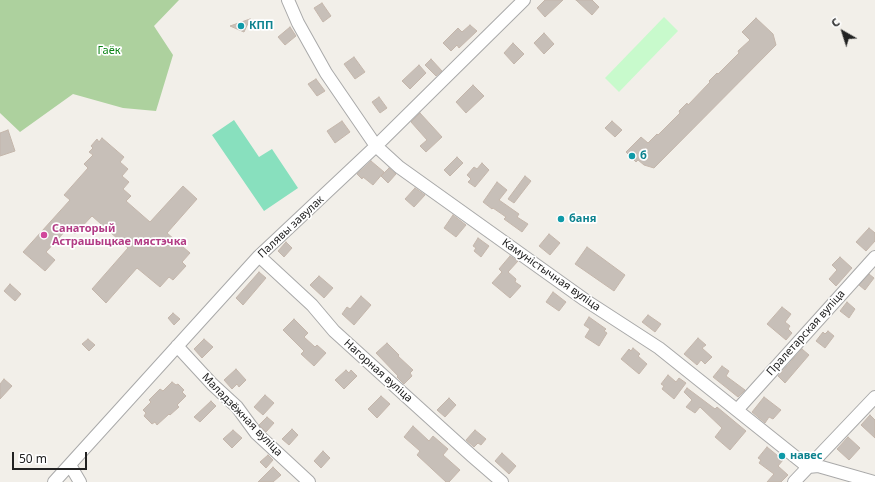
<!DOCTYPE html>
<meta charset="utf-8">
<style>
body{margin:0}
#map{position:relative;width:875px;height:482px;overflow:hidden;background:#f2efe9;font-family:"Noto Sans",sans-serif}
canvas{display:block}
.north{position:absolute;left:823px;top:12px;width:40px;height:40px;-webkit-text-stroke:3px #fff;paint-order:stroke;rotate:321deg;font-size:11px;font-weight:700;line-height:16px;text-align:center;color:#222}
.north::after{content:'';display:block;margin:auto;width:14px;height:18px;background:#222;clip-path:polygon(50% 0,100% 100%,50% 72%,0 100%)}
.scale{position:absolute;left:12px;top:452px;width:75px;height:18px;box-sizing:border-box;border:2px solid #222;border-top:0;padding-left:5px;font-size:12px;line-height:14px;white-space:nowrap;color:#222;-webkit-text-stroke:3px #fff;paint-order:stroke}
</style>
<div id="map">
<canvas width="875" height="482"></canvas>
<div class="north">С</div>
<div class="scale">50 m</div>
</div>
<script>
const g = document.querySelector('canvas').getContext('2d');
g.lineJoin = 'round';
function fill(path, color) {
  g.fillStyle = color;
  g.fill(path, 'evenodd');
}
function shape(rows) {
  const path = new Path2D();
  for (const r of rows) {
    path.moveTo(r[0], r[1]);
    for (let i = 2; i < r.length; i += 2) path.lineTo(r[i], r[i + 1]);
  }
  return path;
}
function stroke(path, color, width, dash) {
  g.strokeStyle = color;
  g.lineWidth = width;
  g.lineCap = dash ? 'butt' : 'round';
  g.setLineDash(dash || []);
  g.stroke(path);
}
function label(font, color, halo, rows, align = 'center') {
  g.font = font + ' "Noto Sans",sans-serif';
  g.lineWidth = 3.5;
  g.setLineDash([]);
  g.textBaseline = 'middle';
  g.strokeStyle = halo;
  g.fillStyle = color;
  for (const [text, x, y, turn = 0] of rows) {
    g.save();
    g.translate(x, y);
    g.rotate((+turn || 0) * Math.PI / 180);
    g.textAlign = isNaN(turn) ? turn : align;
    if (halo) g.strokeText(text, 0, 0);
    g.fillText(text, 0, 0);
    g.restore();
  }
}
fill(shape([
 [0,0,179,0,154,26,173,55,156,111,123,108,73,94,20,132,0,113]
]), '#add19e');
fill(shape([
 [664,17,678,31,619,92,605,78]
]), '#c8facc');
fill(shape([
 [234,120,259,157,272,149,298,188,264,211,212,135]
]), '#88e0be');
const building = shape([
 [545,0,563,0,545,17,537,8,545,0],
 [576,0,592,0,599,7,592,15,576,0],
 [322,3,331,16,323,22,314,8,322,3],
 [756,18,773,34,776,45,654,168,644,165,638,160,636,162,626,152,641,137,648,143,657,134,658,135,680,113,679,111,687,103,688,105,710,82,709,81,717,73,718,74,739,53,738,51,750,40,742,32,756,18],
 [250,19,244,32,230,26,250,19],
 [470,25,477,31,459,48,457,45,451,51,443,43,458,28,462,32,470,25],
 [290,27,296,36,285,45,278,37,290,27],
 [544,33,554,44,544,54,534,43,544,33],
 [513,43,524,54,514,64,504,53,513,43],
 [354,57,365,72,355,79,344,64,354,57],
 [431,59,442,71,436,76,425,65,431,59],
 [419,65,426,73,410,89,402,81,419,65],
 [316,79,325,91,317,96,308,84,316,79],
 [473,85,484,96,466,113,456,102,473,85],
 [379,97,387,108,380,113,372,102,379,97],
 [420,113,442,137,426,152,420,146,427,140,411,122,420,113],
 [342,121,350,132,335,143,327,131,342,121],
 [612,121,622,130,615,137,605,128,612,121],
 [8,130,15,151,0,156,0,133,8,130],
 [102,138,124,157,120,162,128,169,122,176,129,182,123,189,131,196,126,201,150,222,183,186,197,199,167,233,190,253,182,262,186,266,173,280,169,277,160,287,137,268,106,303,92,289,128,248,92,216,75,234,68,228,46,252,55,260,45,271,23,252,70,200,64,195,88,168,84,164,93,155,89,152,93,148,91,146,97,139,99,142,102,138],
 [457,157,463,163,450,176,444,170,457,157],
 [371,161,384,172,373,185,363,177,362,179,357,174,371,161],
 [482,163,489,170,475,187,468,182,471,179,467,175,474,167,477,169,482,163],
 [389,168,396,174,388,183,381,176,389,168],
 [525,176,531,181,514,203,508,199,525,176],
 [497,182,507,190,499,200,519,214,517,217,528,224,522,232,504,219,506,217,493,208,492,209,483,202,497,182],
 [415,188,425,195,414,207,405,199,415,188],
 [453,215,466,225,456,237,444,228,453,215],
 [869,228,875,233,875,241,866,251,856,242,869,228],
 [549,234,560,243,550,255,539,246,549,234],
 [478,238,489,246,481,257,474,251,476,248,473,246,478,238],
 [286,242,292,248,284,257,278,251,286,242],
 [587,247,625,275,614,291,575,264,587,247],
 [510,256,518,261,508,272,516,279,515,282,521,286,510,298,492,283,502,272,499,269,510,256],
 [840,257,852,268,836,286,829,279,837,270,832,265,840,257],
 [259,272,266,278,243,305,236,298,259,272],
 [869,274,874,278,865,290,859,285,869,274],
 [319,276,333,288,324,298,310,285,319,276],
 [10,284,21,294,15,301,4,291,10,284],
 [553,292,566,302,559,311,546,302,553,292],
 [361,296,371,305,354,325,342,314,347,307,350,309,361,296],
 [847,302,855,309,849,318,840,311,847,302],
 [782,307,791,314,785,322,790,326,788,329,792,333,786,340,767,324,782,307],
 [173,313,180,319,174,325,168,318,173,313],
 [648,315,661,324,655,332,642,322,648,315],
 [589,317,606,329,604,331,607,333,599,346,585,337,590,329,584,325,589,317],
 [294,319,308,333,304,337,315,347,317,345,326,353,314,366,301,354,304,351,283,330,294,319],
 [828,331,834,336,825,348,816,341,823,332,825,334,828,331],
 [698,338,706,345,702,348,712,357,705,364,701,360,697,365,684,354,698,338],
 [88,339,95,345,89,351,82,344,88,339],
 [204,339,213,347,202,358,194,349,204,339],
 [387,343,399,355,398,356,413,370,410,373,412,376,404,384,397,377,398,376,376,353,387,343],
 [633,348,640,354,638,356,647,364,639,374,621,359,629,349,631,351,633,348],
 [802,349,809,355,785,383,778,376,802,349],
 [722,366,729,371,726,376,745,390,738,397,713,377,722,366],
 [236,369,246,380,239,387,237,384,232,389,224,380,236,369],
 [346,370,349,373,351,370,357,376,344,389,335,380,346,370],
 [668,375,676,382,679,378,686,383,674,399,662,389,664,386,661,384,668,375],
 [4,379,12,386,0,399,0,384,4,379],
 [172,382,176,385,178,384,184,390,182,392,186,396,177,405,179,407,170,415,169,414,157,425,155,422,152,424,144,416,146,413,143,410,151,402,149,400,160,389,163,391,172,382],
 [687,388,715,409,717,407,746,431,730,450,715,437,722,428,700,407,695,413,686,407,692,400,684,392,687,388],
 [265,395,274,403,263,415,254,407,265,395],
 [381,396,390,404,377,418,368,409,381,396],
 [764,397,781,410,773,419,769,417,765,423,752,412,764,397],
 [449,398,456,405,445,417,437,410,449,398],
 [211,401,216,406,200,422,194,417,211,401],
 [870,415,875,420,875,438,861,425,870,415],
 [267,417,274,423,266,432,259,425,267,417],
 [413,426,429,441,433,436,448,449,443,455,460,470,449,482,446,482,417,455,420,451,404,437,413,426],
 [292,429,298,435,289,445,282,439,292,429],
 [233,430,242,438,232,448,223,439,233,430],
 [475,430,486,439,481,445,478,443,474,447,466,440,475,430],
 [848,437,860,448,849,460,837,449,848,437],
 [767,447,783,460,778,466,788,475,781,482,767,482,774,474,759,463,761,460,758,458,767,447],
 [323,451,330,458,321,468,314,461,323,451],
 [502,453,516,466,509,474,495,461,502,453],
 [268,455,273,460,266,468,260,462,268,455],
 [273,467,281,475,273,482,258,482,273,467]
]);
fill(building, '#c7bfb8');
stroke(building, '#c4b6ab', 1);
const minor = shape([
 [288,0,298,23,326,73,376,146,399,167,585,300,659,348,808,467,818,466,874,482],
 [259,256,312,305,334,331,472,456,502,482],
 [177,346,212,384,237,407,256,433,309,482],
 [737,410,875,257],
 [70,465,80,482],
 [54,482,259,256,376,146,524,0],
 [794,482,875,397]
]);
stroke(minor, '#a9a9a9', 14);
stroke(minor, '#fff', 12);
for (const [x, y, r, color] of [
 [241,26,4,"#0f9aa8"],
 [632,156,4,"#0f9aa8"],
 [561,219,4,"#0f9aa8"],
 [44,235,4,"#d1479c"],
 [782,456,4,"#0f9aa8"]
]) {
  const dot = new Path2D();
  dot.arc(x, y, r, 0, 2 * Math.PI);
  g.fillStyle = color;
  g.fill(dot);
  stroke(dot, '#fff', 1.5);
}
label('bold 11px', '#0d838f', '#fff', [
 ["КПП",249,26],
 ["б",640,156],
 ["баня",569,219],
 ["навес",790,456]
], 'left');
label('11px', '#0c8416', '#fff', [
 ["Гаёк",109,51]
]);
label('11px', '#222', '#fff', [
 ["Палявы завулак",291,227,-43],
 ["Камуністычная вуліца",551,275,35],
 ["Пралетарская вуліца",806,333,-48],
 ["Нагорная вуліца",378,371,42],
 ["Маладзёжная вуліца",242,415,46]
]);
label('bold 11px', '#b23c85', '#fff', [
 ["Санаторый",52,229],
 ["Астрашыцкае мястэчка",52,242]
], 'left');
</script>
